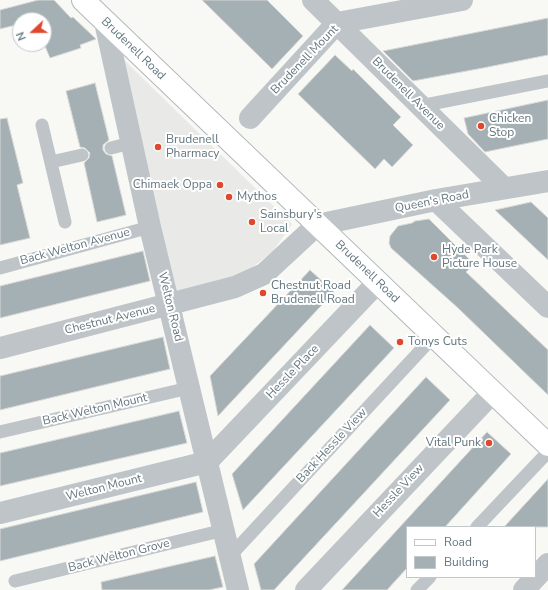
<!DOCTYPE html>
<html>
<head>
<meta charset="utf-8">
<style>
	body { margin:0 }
	#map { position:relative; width:548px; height:590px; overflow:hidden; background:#f8f8f5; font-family:"Nunito Sans",sans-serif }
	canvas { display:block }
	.legend { position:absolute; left:406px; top:526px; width:130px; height:52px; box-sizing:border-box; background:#fff; border:1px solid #c1c8cc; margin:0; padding:5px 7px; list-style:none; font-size:12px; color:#63767f }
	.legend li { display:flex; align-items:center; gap:8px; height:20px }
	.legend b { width:20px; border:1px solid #c1c8cc }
	.north { position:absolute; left:12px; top:12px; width:40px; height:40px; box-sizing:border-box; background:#fff; border:1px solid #c1c8cc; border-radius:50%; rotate:248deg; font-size:11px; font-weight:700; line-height:16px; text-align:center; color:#63767f }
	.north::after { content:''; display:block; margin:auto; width:14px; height:18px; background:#e0482d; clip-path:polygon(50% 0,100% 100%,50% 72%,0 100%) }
</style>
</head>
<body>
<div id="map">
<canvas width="548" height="590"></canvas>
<ul class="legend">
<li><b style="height:5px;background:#fff"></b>Road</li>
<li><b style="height:11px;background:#a5b0b4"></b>Building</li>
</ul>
<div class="north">N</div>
</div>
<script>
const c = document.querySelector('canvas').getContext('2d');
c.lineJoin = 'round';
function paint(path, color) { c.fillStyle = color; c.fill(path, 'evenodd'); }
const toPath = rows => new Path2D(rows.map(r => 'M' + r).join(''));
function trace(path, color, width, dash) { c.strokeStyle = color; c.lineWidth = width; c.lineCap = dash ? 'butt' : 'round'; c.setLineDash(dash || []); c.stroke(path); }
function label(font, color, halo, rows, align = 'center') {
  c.font = font + ' "Nunito Sans",sans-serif'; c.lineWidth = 4; c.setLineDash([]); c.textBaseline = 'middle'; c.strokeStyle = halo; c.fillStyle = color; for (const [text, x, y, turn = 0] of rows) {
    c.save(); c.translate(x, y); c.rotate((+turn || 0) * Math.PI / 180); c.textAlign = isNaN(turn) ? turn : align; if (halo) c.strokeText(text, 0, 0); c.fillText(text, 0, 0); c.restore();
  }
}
const built = toPath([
	[121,57,292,224,273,251,244,274,175,294]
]);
const building = toPath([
	[38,0,54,0,71,18,73,17,96,39,80,45,81,48,50,58,44,44,44,20,20,20,20,24,0,29,0,10,38,0],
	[202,0,267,0,303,36,272,69,202,0],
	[548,18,548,55,483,68,413,81,383,51,548,18],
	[335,55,352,71,353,69,401,117,393,125,413,145,392,167,384,159,375,169,298,94,335,55],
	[95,83,109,140,103,145,103,150,106,154,112,156,126,215,97,222,84,163,89,158,90,153,85,148,80,147,66,91,95,83],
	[548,100,548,139,485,152,468,134,464,118,548,100],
	[7,118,23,183,17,185,30,238,0,245,0,119,7,118],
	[531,202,548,218,548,260,495,210,531,202],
	[429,219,474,264,466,272,548,350,548,395,458,308,391,248,389,243,390,236,398,226,412,223,415,221,429,219],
	[143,251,150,281,0,318,0,286,143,251],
	[310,270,334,292,218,416,210,376,310,270],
	[370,325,394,348,243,510,232,474,370,325],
	[163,337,170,369,0,410,0,376,163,337],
	[426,377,450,400,274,590,261,590,254,564,426,377],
	[179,411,187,443,0,486,0,453,179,411],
	[487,432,511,454,445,527,407,527,407,568,387,590,342,590,487,432],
	[548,479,548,527,504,527,548,479],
	[196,482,203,512,0,561,0,529,196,482],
	[215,556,223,587,209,590,102,590,101,582,215,556]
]);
const lane = toPath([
	[420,106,548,81],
	[42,125,65,222],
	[111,148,131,143],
	[51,162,82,155],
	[0,268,150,227],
	[0,432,189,388],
	[477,527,548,452],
	[230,556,434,336],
	[15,581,224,530],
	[417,590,430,577]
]);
const street = toPath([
	[313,0,504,188],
	[105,22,150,227,238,590],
	[250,118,337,23,462,0],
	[436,200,548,307],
	[0,348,235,287,264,274,317,225,436,200,548,181],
	[0,513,207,462,378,282],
	[306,590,493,392],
	[524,590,548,564]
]);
const secondary = toPath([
	[83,0,548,445]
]);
const markers = [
	[481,126,4,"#e0482d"],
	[158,147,4,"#e0482d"],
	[220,185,4,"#e0482d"],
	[229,197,4,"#e0482d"],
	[252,222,4,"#e0482d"],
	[434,257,4,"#e0482d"],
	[263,293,4,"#e0482d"],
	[400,342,4,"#e0482d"],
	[489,443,4,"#e0482d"]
];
const streetNames = [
	["Brudenell Road",133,49,44],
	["Brudenell Mount",305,60,-46],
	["Brudenell Avenue",408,94,45],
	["Queen's Road",432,202,-11],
	["Back Welton Avenue",75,247,-15],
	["Brudenell Road",367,272,44],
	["Welton Road",170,307,76],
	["Chestnut Avenue",110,320,-14],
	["Hessle Place",293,372,-46],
	["Back Welton Mount",95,410,-13],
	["Back Hessle View",332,446,-47],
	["Welton Mount",104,488,-14],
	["Hessle View",399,491,-47],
	["Back Welton Grove",119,556,-14]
];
const poiNames = [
	["Chicken",489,119],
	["Stop",489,133],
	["Brudenell",166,140],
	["Pharmacy",166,154],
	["Chimaek Oppa",212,185,"right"],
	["Mythos",237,197],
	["Sainsbury's",260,215],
	["Local",260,229],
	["Hyde Park",442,250],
	["Picture House",442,264],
	["Chestnut Road",271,286],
	["Brudenell Road",271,300],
	["Tonys Cuts",408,342],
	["Vital Punk",481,443,"right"]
];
paint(built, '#e9e9e8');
paint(building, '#a5b0b4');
trace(building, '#d9d9d7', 1);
trace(secondary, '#b1b8bb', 24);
trace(lane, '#bec4c7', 13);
trace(street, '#bec4c7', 22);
trace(secondary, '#fff', 22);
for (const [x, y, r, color] of markers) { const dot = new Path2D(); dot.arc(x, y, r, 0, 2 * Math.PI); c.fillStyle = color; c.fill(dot); trace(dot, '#fff', 1.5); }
label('12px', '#63767f', '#fff', streetNames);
label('12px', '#63767f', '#fff', poiNames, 'left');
</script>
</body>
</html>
